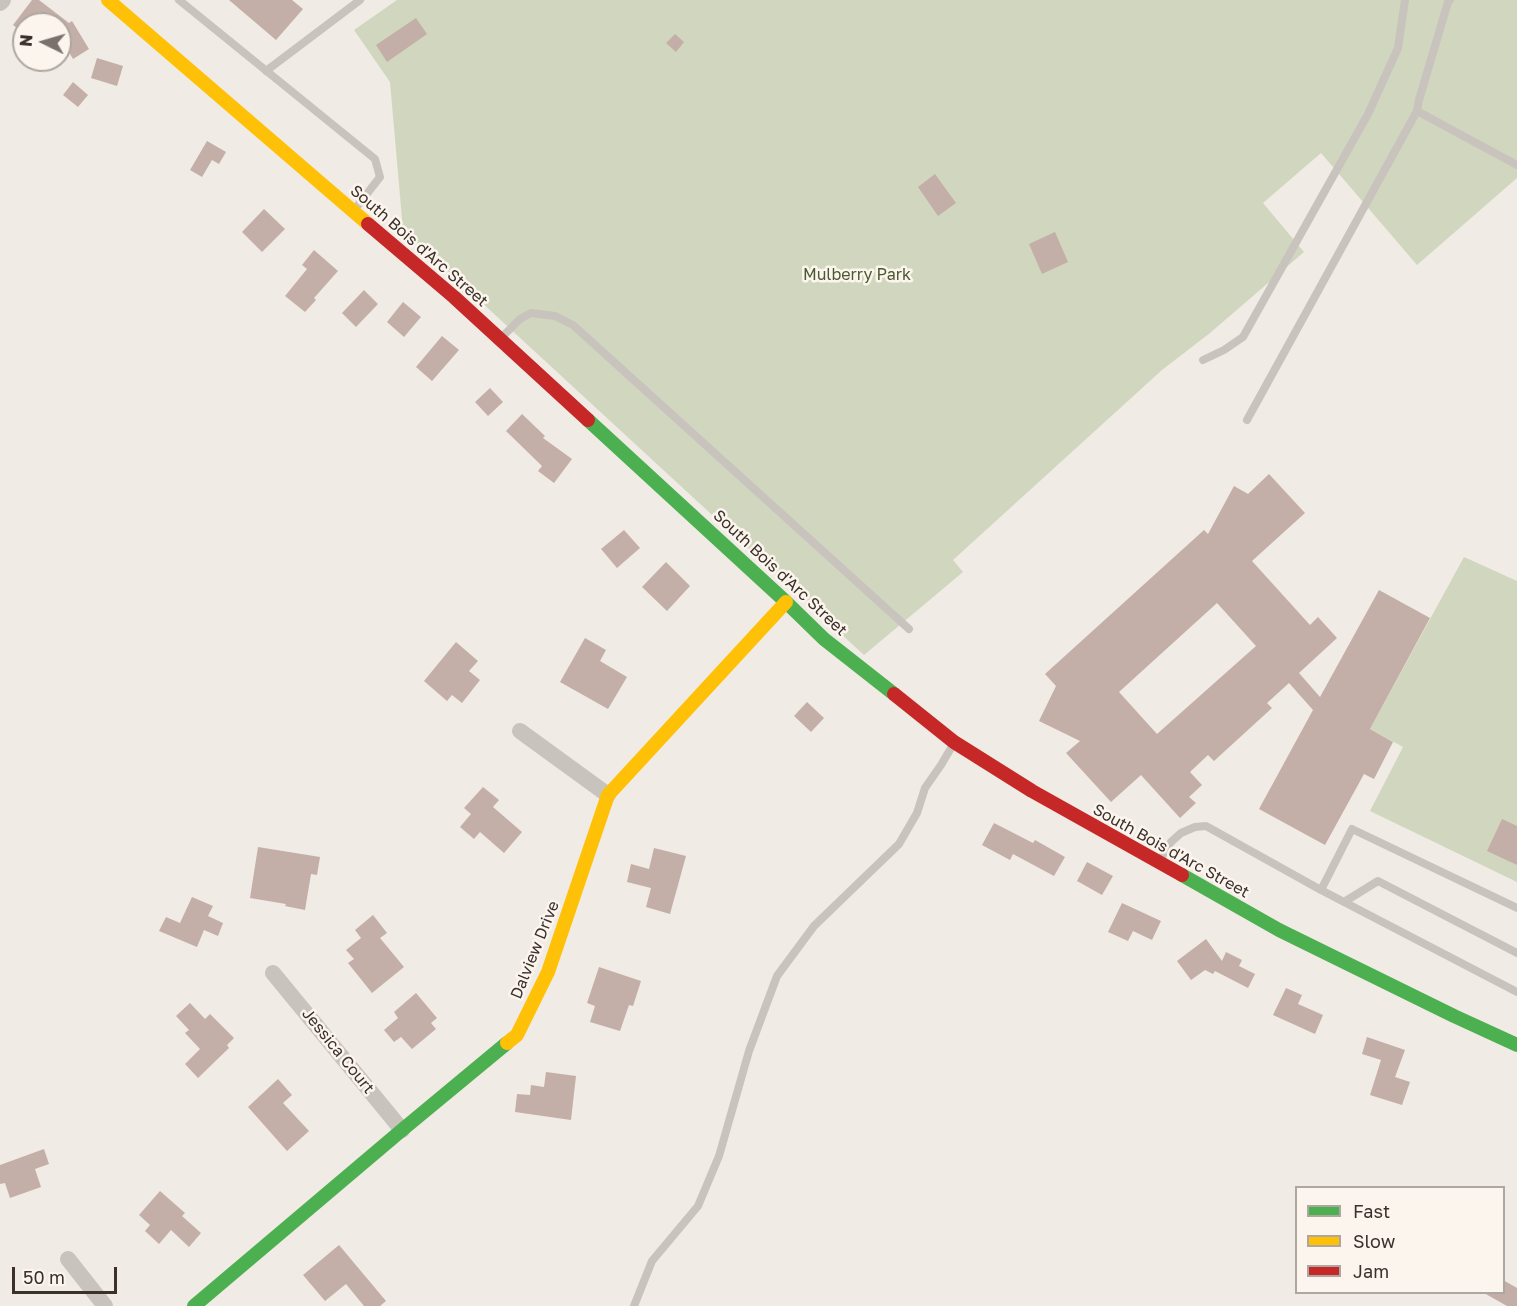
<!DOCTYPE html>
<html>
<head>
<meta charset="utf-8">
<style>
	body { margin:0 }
	#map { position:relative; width:1517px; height:1306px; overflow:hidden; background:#f0ebe5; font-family:"Golos Text",sans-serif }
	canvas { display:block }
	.legend { position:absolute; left:1295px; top:1186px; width:210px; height:108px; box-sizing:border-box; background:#fbf5ee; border:2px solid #aea6a0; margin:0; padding:8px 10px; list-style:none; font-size:18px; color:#3b302b }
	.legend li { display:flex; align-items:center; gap:12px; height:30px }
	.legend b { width:30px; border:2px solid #aea6a0 }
	.north { position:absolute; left:12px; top:12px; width:60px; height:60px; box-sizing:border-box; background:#fbf5ee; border:2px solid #aea6a0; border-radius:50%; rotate:275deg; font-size:16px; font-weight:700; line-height:24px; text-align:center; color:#3b302b }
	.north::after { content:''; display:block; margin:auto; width:21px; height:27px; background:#7a716c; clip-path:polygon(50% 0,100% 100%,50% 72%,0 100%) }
	.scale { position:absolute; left:12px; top:1267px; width:105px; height:27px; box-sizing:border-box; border:3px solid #3b302b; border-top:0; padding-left:8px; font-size:18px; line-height:21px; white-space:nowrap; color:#3b302b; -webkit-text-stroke:4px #fbf5ee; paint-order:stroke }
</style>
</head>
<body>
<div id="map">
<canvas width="1517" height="1306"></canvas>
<ul class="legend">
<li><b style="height:8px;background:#4caf50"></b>Fast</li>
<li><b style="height:8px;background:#ffc107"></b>Slow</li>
<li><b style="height:8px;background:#c62828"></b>Jam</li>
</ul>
<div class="north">N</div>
<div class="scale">50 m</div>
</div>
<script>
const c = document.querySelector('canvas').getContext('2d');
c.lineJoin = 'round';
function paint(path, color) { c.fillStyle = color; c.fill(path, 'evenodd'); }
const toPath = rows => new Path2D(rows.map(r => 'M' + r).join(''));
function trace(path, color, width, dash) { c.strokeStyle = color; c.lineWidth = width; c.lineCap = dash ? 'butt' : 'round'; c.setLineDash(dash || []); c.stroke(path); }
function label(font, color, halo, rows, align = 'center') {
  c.font = font + ' "Golos Text",sans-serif'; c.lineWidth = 5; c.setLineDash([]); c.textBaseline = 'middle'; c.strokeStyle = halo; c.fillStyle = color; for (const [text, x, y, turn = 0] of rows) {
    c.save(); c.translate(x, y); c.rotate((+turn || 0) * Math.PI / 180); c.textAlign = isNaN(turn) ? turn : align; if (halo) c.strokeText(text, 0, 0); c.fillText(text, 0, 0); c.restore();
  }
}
const green = toPath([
	[397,0,1517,0,1517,178,1417,265,1321,153,1263,203,1304,252,1210,333,1162,370,953,560,963,572,864,655,403,230,390,82,354,30],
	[1464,557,1517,581,1517,882,1370,811,1403,747,1370,729]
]);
const building = toPath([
	[32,0,39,0,69,23,72,21,89,49,73,59,60,37,60,24,24,24,24,30,22,32,13,25],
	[229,0,292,0,303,9,276,40],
	[416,18,427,34,387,62,376,45],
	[675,34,684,42,676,52,666,43],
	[97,58,123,66,117,86,91,78],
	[73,82,88,95,78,107,63,95],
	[207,141,226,152,219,164,212,160,202,177,190,170],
	[935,174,956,203,938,216,918,187],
	[264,209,285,229,262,252,242,232],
	[1055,232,1068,262,1042,274,1029,244],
	[314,250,338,271,314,298,316,300,305,312,285,296,307,269,302,265],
	[364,290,378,304,356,327,342,313],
	[403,302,421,317,404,337,387,322],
	[442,336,459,350,432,381,416,367],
	[490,388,503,402,488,416,475,402],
	[522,414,545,436,543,438,572,459,554,483,538,471,542,466,506,431],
	[1269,474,1305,513,1252,561,1310,625,1318,617,1337,638,1299,673,1320,697,1379,590,1430,618,1370,729,1393,742,1374,779,1364,774,1325,845,1259,809,1313,710,1289,683,1267,703,1272,708,1214,761,1208,755,1190,772,1202,785,1189,797,1196,803,1180,818,1141,775,1111,802,1066,753,1080,741,1039,721,1056,686,1045,674,1204,530,1208,534,1234,486,1248,494],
	[1217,603,1256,646,1157,734,1119,692],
	[624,530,640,548,617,568,601,549],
	[666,562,690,586,667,611,642,587],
	[585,638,606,650,600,661,627,677,608,709,560,682],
	[456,642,478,661,469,671,480,680,462,703,452,695,447,701,424,681],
	[807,702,824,718,811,732,794,716],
	[483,787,499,800,493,807,522,832,504,853,480,832,474,839,460,827,471,814,464,808],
	[1502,819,1517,826,1517,865,1487,851],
	[994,823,1033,843,1035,840,1065,857,1054,876,1013,854,1010,860,982,845],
	[258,847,320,857,317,875,311,874,305,910,285,906,286,904,250,898],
	[654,848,686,856,670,914,646,907,651,888,627,882,631,864,649,869],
	[1087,862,1113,876,1102,895,1077,881],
	[192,897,213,906,208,916,223,923,218,936,204,930,197,947,159,931,166,917,180,923],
	[1122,903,1161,921,1152,940,1133,931,1128,941,1108,932],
	[373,915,387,933,380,938,404,967,372,993,348,963,354,959,346,950,361,938,355,930],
	[1206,939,1222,961,1226,952,1242,960,1239,966,1255,974,1248,988,1215,971,1213,974,1205,970,1191,980,1177,961],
	[599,967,641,981,633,1006,629,1005,620,1031,590,1022,595,1006,587,1003],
	[1286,988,1302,995,1298,1004,1323,1015,1315,1034,1273,1015],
	[416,993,437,1018,431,1023,436,1029,412,1049,401,1037,394,1042,384,1030,398,1018,394,1012],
	[190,1003,205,1019,210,1014,234,1038,227,1045,229,1048,198,1078,185,1064,200,1049,185,1033,189,1030,176,1016],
	[1367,1037,1405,1050,1395,1077,1410,1082,1402,1105,1370,1095,1381,1060,1362,1054],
	[546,1072,576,1076,571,1120,515,1112,517,1094,530,1095,531,1085,544,1087],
	[278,1079,292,1095,283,1103,309,1131,287,1151,248,1107],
	[44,1149,49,1164,35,1169,41,1187,10,1198,5,1183,0,1184,0,1165],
	[160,1191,185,1213,182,1216,201,1233,189,1247,171,1230,159,1244,145,1231,150,1225,139,1215],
	[339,1245,386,1301,380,1306,364,1306,346,1284,325,1301,303,1275],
	[1503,1280,1517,1288,1517,1306,1507,1306,1484,1293,1503,1293]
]);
const lane = toPath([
	[179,0,375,159,380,177,355,209],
	[1450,0,1448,2,1419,100,1417,111,1517,165],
	[266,71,360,0],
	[500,339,520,319,531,313,555,316,573,325,909,629],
	[1203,360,1224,350,1243,337,1368,114,1398,48,1405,0],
	[1247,420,1417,111],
	[1160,860,1171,842,1181,833,1195,827,1206,826,1321,890,1517,992],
	[1321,890,1352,829,1517,908],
	[1344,902,1378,881,1517,953],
	[634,1306,652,1261,698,1206,719,1156,749,1051,777,976,814,926,899,844,917,813,925,788,941,765,954,743]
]);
const street = toPath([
	[0,3,3,0],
	[520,731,608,795],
	[273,973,402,1130],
	[68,1259,105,1306]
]);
const fast = toPath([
	[588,420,786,602,824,639,894,694],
	[1182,875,1279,930,1454,1016,1517,1045],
	[194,1306,402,1130,507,1043]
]);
const slow = toPath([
	[108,0,368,224],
	[507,1043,517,1035,548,972,608,795,786,602]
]);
const jam = toPath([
	[368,224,454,297,588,420],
	[894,694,954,742,1032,791,1182,875]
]);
const streetNames = [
	["South Bois d'Arc Street",419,246,41],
	["South Bois d'Arc Street",780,573,43],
	["South Bois d'Arc Street",1171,851,29],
	["Dalview Drive",535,950,-68],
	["Jessica Court",338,1051,51]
];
const parkNames = [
	["Mulberry Park",857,275]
];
paint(green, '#d1d6bf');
paint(building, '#c3afa7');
trace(lane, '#c9c3be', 8);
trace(street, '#c9c3be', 16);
trace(fast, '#4caf50', 14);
trace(slow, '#ffc107', 14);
trace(jam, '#c62828', 14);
label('16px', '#3b302b', '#fbf5ee', streetNames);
label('16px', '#4a5a2e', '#fbf5ee', parkNames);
</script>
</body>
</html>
